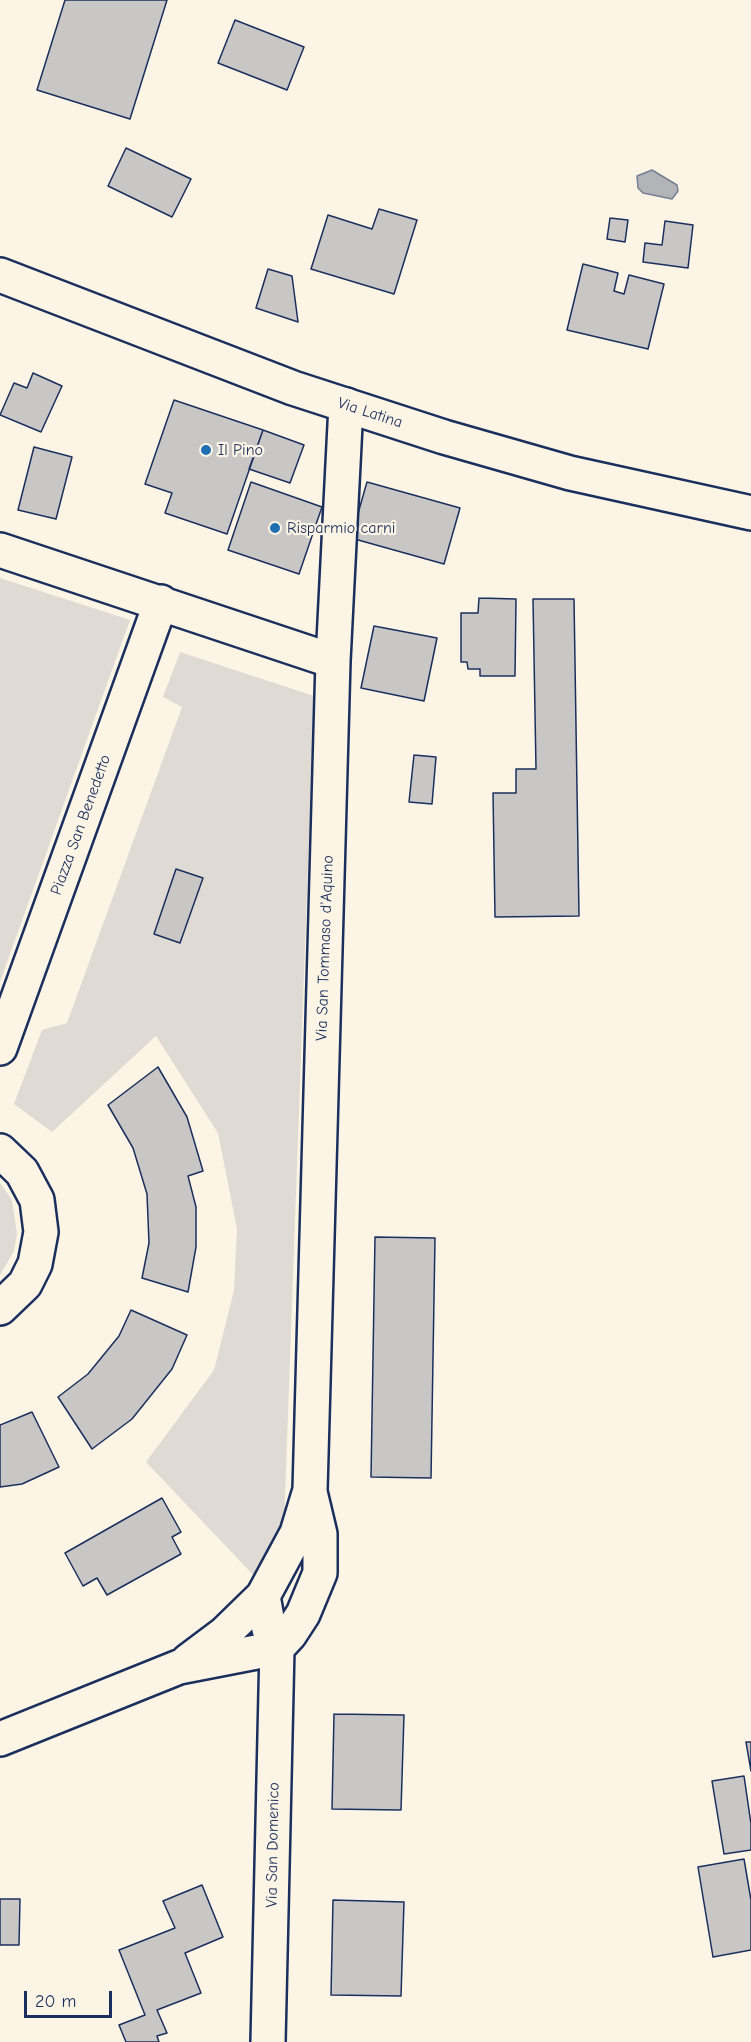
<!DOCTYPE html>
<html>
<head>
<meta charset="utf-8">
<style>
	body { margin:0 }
	#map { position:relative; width:751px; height:2042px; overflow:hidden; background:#fcf5e5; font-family:"Comic Neue",sans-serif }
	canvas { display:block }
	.scale { position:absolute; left:24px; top:1991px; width:88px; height:27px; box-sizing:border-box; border:3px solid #1b2f5e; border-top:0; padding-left:8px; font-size:18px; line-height:21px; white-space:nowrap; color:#1b2f5e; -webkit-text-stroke:4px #fcf5e5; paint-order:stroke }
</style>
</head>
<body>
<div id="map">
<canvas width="751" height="2042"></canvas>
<div class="scale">20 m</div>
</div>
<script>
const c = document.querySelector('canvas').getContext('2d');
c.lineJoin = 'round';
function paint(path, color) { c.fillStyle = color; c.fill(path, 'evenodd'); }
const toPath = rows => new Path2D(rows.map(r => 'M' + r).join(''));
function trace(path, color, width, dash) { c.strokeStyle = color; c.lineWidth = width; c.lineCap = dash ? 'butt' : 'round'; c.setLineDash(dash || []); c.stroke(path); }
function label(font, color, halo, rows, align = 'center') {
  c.font = font + ' "Comic Neue",sans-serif'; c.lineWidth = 4.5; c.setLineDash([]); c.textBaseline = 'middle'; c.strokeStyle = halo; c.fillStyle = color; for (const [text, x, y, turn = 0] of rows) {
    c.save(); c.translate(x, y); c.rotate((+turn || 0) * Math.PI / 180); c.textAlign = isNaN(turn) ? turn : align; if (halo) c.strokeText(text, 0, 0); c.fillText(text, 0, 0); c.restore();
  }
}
const green = toPath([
	[0,578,130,620,0,982],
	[180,652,314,696,284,1525,258,1580,146,1462,214,1370,234,1290,237,1229,218,1133,156,1036,52,1132,14,1104,42,1030,67,1023,182,707,163,697],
	[0,1183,12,1200,17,1234,14,1251,0,1275]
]);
const water = toPath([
	[652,170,677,185,678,191,672,199,643,193,638,188,637,176,652,170]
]);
const building = toPath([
	[65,0,167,0,130,119,37,90,65,0],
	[235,20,304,47,287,90,218,63,235,20],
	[126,148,191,179,172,217,108,186,126,148],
	[379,209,417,220,394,294,311,269,328,215,372,229,379,209],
	[610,218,628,220,625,242,607,239,610,218],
	[665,221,693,225,688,268,643,262,645,243,662,245,665,221],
	[583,264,618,273,614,291,624,294,629,275,664,284,648,349,567,330,583,264],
	[268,269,292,276,298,322,256,308,268,269],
	[33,373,62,386,41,432,0,415,14,383,27,388,33,373],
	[174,400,263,430,227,534,165,513,172,493,145,484,174,400],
	[263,430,304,445,290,483,249,469,263,430],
	[34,447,72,457,56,519,18,510,34,447],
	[251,482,322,507,299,574,228,550,251,482],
	[367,482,460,508,444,564,351,538,367,482],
	[479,598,516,599,515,676,480,676,480,669,468,669,467,662,461,662,461,613,478,613,479,598],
	[533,599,574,599,579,916,495,917,493,793,516,793,516,769,536,769,533,599],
	[374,626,437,638,424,701,361,688,374,626],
	[414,755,436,757,432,804,409,802,414,755],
	[176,869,203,878,180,943,154,934,176,869],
	[158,1067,187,1117,203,1171,188,1176,196,1207,196,1247,188,1292,142,1278,149,1243,147,1194,133,1148,108,1105,158,1067],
	[375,1237,435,1238,431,1478,371,1477,375,1237],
	[131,1310,187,1335,172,1369,132,1419,92,1449,58,1397,88,1374,119,1336,131,1310],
	[32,1412,59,1467,22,1484,0,1487,0,1425,32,1412],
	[162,1498,181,1532,172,1537,181,1554,107,1595,97,1578,83,1586,65,1553,162,1498],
	[334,1714,404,1715,401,1810,332,1809,334,1714],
	[746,1742,751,1742,751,1771,746,1742],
	[744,1776,751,1824,751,1850,724,1854,712,1781,744,1776],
	[744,1859,751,1900,751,1950,713,1957,698,1867,744,1859],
	[202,1885,223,1937,185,1953,201,1993,157,2010,167,2033,157,2036,159,2042,126,2042,119,2025,145,2015,119,1950,175,1928,163,1901,202,1885],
	[0,1899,20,1899,19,1945,0,1945,0,1899],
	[333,1900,404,1902,401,1996,331,1995,333,1900]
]);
const minor = toPath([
	[0,550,333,661],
	[0,1048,161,602],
	[0,1151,22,1172,37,1200,41,1232,35,1264,25,1284,0,1308],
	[188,1661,224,1634,263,1596],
	[0,1739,179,1667,277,1648,290,1634,303,1614,320,1573,320,1534,310,1492],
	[268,2042,277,1648,269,1629,263,1596,297,1533,310,1490,333,661,346,405]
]);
const secondary = toPath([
	[0,275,293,388,444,437,570,473,751,513]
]);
const markers = [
	[206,450,6,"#1f6fb2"],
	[275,528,6,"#1f6fb2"]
];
const streetNames = [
	["Via Latina",370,413,18],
	["Piazza San Benedetto",81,825,-70],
	["Via San Tommaso d'Aquino",325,948,-88],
	["Via San Domenico",273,1845,-89]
];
const poiNames = [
	["Il Pino",218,450],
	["Risparmio carni",287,528]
];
paint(green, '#dfdbd4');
paint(water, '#b2b4b8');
trace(water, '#767f94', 1.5);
paint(building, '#c8c7c6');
trace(building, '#1b2f5e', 1.5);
trace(minor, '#1b2f5e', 38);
trace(secondary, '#1b2f5e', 38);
trace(minor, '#fcf5e5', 33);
trace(secondary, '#fcf5e5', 33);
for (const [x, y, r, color] of markers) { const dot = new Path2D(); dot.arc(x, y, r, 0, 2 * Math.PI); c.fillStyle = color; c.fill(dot); trace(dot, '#fcf5e5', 2); }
label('16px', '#1b2f5e', '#fcf5e5', streetNames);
label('16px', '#1b2f5e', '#fcf5e5', poiNames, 'left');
</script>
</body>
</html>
